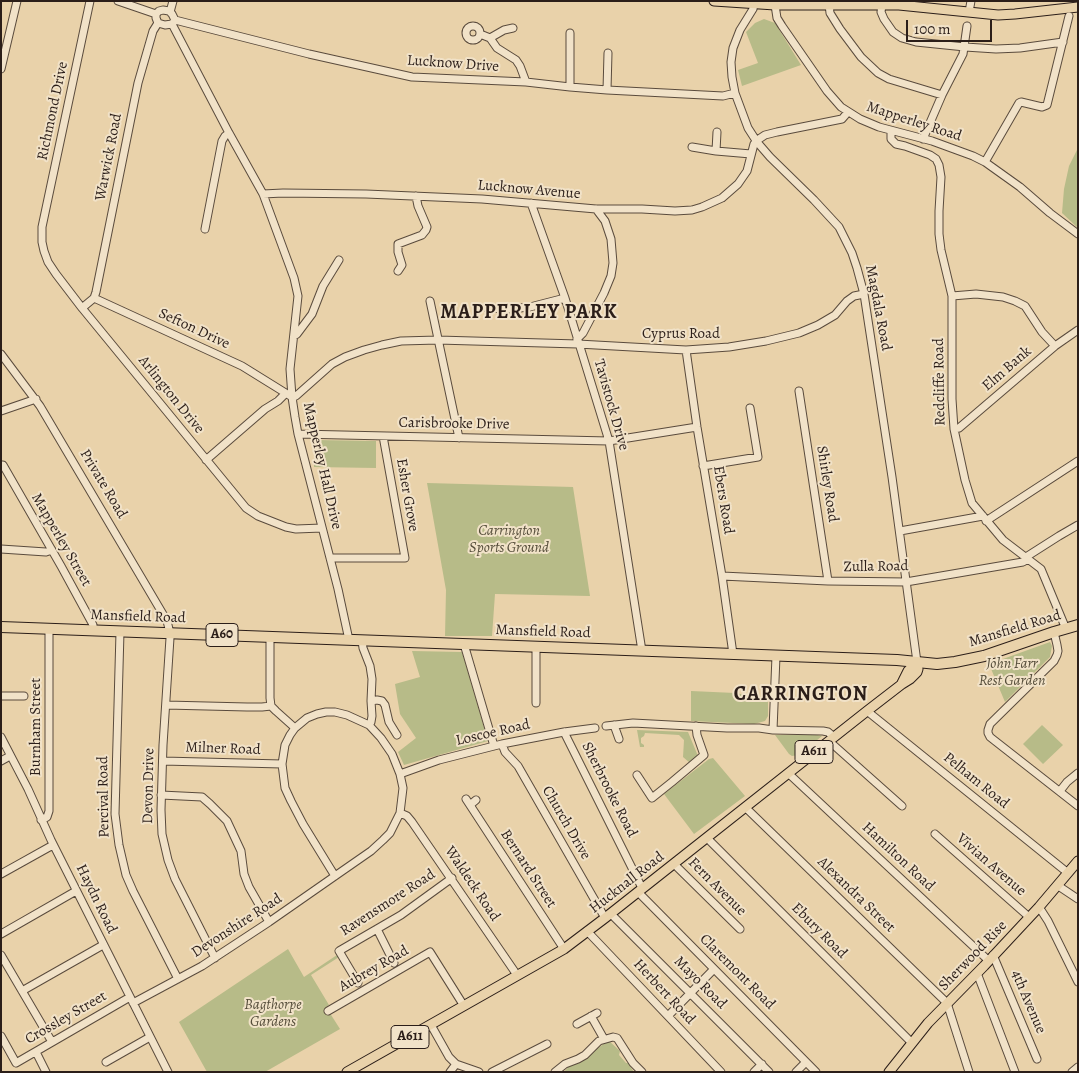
<!DOCTYPE html>
<html>
<head>
<meta charset="utf-8">
<style>
	body { margin:0 }
	#map { position:relative; width:1079px; height:1073px; overflow:hidden; background:#e9d2aa; font-family:Alegreya,serif }
	canvas { display:block }
	.frame { position:absolute; inset:0; border:2px solid #2b1e19; pointer-events:none }
	.scale { position:absolute; left:906px; top:20px; width:86px; height:22px; box-sizing:border-box; border:2px solid #2b1e19; border-top:0; padding-left:6px; font-size:15px; line-height:18px; white-space:nowrap; color:#2b1e19; -webkit-text-stroke:4px #f1e2c8; paint-order:stroke }
</style>
</head>
<body>
<div id="map">
<canvas width="1079" height="1073"></canvas>
<div class="frame"></div>
<div class="scale">100 m</div>
</div>
<script>
const c = document.querySelector('canvas').getContext('2d');
c.lineJoin = 'round';
function paint(path, color) { c.fillStyle = color; c.fill(path, 'evenodd'); }
const toPath = rows => new Path2D(rows.map(r => 'M' + r).join(''));
function trace(path, color, width, dash) { c.strokeStyle = color; c.lineWidth = width; c.lineCap = dash ? 'butt' : 'round'; c.setLineDash(dash || []); c.stroke(path); }
function label(font, color, halo, rows, align = 'center') {
  c.font = font + ' Alegreya,serif'; c.lineWidth = 4; c.setLineDash([]); c.textBaseline = 'middle'; c.strokeStyle = halo; c.fillStyle = color; for (const [text, x, y, turn = 0] of rows) {
    c.save(); c.translate(x, y); c.rotate((+turn || 0) * Math.PI / 180); c.textAlign = isNaN(turn) ? turn : align; if (halo) c.strokeText(text, 0, 0); c.fillText(text, 0, 0); c.restore();
  }
}
const green = toPath([
	[764,19,775,23,801,65,742,86,738,70,758,63,746,32,755,23],
	[1078,148,1078,228,1062,213,1064,189,1069,166],
	[315,440,376,441,376,468,314,467],
	[427,483,573,487,590,596,495,594,492,636,445,636,446,590],
	[1050,642,1052,646,1050,657,1005,702,989,664],
	[412,651,462,652,488,741,404,765,398,752,416,738,400,714,395,684,420,677],
	[691,691,735,693,752,696,764,697,766,699,768,702,768,716,765,721,754,724,691,721],
	[1042,725,1063,745,1043,764,1023,744],
	[637,730,688,732,698,756,690,763,683,757,684,740,679,735,645,733,644,736,641,738,641,743,644,745,644,747,640,747],
	[775,735,817,735,822,736,799,755,792,756,789,754],
	[713,758,745,796,694,834,664,794,709,759],
	[288,949,304,977,337,955,339,957,311,975,329,1005,326,1007,340,1029,265,1072,207,1072,179,1022],
	[606,1041,609,1041,620,1051,619,1055,626,1063,631,1063,629,1065,634,1072,564,1072,569,1066,582,1061,590,1054,590,1052,601,1046]
]);
const minor = toPath([
	[90,1,42,227,42,242,44,251,48,262,56,274,82,308,246,508,258,516,286,527,296,529,322,528],
	[118,1,156,14],
	[754,4,753,9,740,30,733,48,731,62,732,77,735,93,748,128,757,142,770,157,814,200,839,227,852,253,857,268,864,294,892,477,917,662],
	[829,4,830,13,840,29,861,57,878,73,889,79,942,95],
	[775,5,777,18,782,26,827,91,841,107,860,119,879,127,932,141,973,156,985,162,1020,187,1050,213,1078,234],
	[882,5,881,12,884,19,893,32,902,38,916,42,965,47,996,49,1020,48,1063,42],
	[163,10,169,11,172,14,175,20,172,24,165,25,158,23,156,18,156,14,159,11,163,10],
	[170,12,173,1],
	[969,12,971,1],
	[175,20,309,54,412,77,526,82,570,87,607,90,723,96,735,93],
	[172,24,229,133,263,194,294,278,298,296,290,369,292,397,295,417,298,434,338,589,349,640],
	'466 33a7 7 0 1 1 14 0a7 7 0 1 1-14 0Z',
	[480,34,490,38,497,48,516,60,520,66,526,82],
	[490,38,504,30,513,28],
	[1,69,17,1],
	[570,87,570,33],
	[607,90,608,53],
	[891,131,891,139,896,144,905,146,930,155,936,159,939,165,941,177,939,211,939,234,941,250,952,296,952,399,954,429,965,480,972,503,1003,540,1041,569,1066,629],
	[923,139,942,95,963,54,967,26],
	[692,147,716,151,751,154],
	[716,151,717,132],
	[985,162,1019,103,1021,102,1042,107,1047,105,1069,16],
	[263,194,283,193,366,194,482,199,596,209,642,209,675,211,692,210,702,207,722,198,738,184,747,171,754,144,759,139,765,135,777,132,842,119,848,112],
	[531,203,565,298,609,441,642,651],
	[205,229,222,141,225,136,229,133],
	[398,271,402,265,398,252,398,244,422,235,426,230,427,227,418,206,416,196],
	[952,296,976,294,1003,297,1015,301,1025,306,1042,332,1055,346],
	[94,298,96,292,138,83,153,31,158,23],
	[430,301,459,438],
	[82,308,94,298,242,366,292,397,296,396,332,364,345,357,364,350,382,345,401,341,438,340,578,344,686,350,729,347,766,341,799,333,818,325,835,315,847,301,854,296,864,294],
	[487,308,509,309,530,307,565,298],
	[294,336,297,334,312,314,323,286,339,260],
	[577,339,583,333,604,293,611,276,613,263,611,239,605,221,596,209],
	[686,350,697,427,722,576,733,654],
	[1,354,40,406,167,621,170,633,170,638,163,745,161,810,162,834,168,860,175,879,215,958],
	[799,391,828,581],
	[1,411,36,399],
	[954,429,959,428,1055,346,1078,330],
	[298,434,609,441,697,427],
	[206,460,265,409,278,401,285,394],
	[1,465,3,465,61,566,91,621,93,625,93,631],
	[703,466,758,457,750,408],
	[986,521,1078,461],
	[900,531,983,516],
	[1,549,46,552,52,550],
	[1026,557,1059,536,1078,525],
	[330,558,405,558,383,436],
	[722,576,828,581,906,582,1017,563,1023,562,1028,559],
	[120,632,115,814,119,845,126,875,133,891,178,979],
	[1054,632,1057,645,1058,651,1057,655,1054,661,990,724,988,730,988,733,990,737,1078,806],
	[270,637,270,698,271,706,276,711,295,728],
	[362,640,363,648,370,666,372,679,371,701,372,716,371,722,369,725],
	[464,644,494,746],
	[536,647,536,703],
	[1,696,24,696],
	[371,701,377,700,382,701,385,705,389,722,397,735],
	[166,705,247,707,262,707,271,706],
	[867,711,1068,873],
	[614,725,619,739],
	[606,726,633,723,727,728,759,728,773,730,823,731,828,732,834,737],
	[773,730,776,656],
	[564,732,642,888],
	[1,737,28,789,51,840,168,1072],
	[829,741,902,806],
	[502,744,505,752,518,766,605,918],
	[1,761,10,756],
	[163,761,282,764],
	[788,773,989,961],
	[400,774,439,760,502,744,564,732,595,728],
	[637,775,652,798,672,782,704,755,697,735,696,726],
	[1060,791,1067,782,1078,773],
	[161,795,202,797,210,804,227,821,241,851,244,874,249,887,269,922],
	[466,799,564,949],
	[470,805,476,800],
	[745,807,947,1003,969,1072],
	[400,813,407,816,412,822,517,975],
	[41,820,47,817,49,811,49,629],
	[935,834,1029,917],
	[707,838,912,1043],
	[674,864,740,929],
	[1,874,53,845],
	[1057,885,1078,899],
	[638,892,816,1072],
	[1039,907,1048,921,1078,982],
	[611,914,769,1072],
	[377,929,394,963],
	[587,931,721,1072],
	[1,934,76,891],
	[1,955,52,1042],
	[993,955,1037,1059],
	[977,973,1015,1072],
	[358,983,339,951,401,915,452,878],
	[22,991,103,945],
	[133,1003,202,966,269,922,335,876,371,851,383,840,390,833,400,813,403,788,400,774,392,754,381,738,369,725,347,715,335,712,326,712,317,714,307,718,295,728,290,735,285,745,282,764,285,788,291,801,303,824,330,868,335,876],
	[328,1011,430,952,464,1006],
	[591,1016,604,1039],
	[668,1016,714,969],
	[577,1024,597,1013],
	[431,1025,449,1057,456,1064,479,1072],
	[1,1036,16,1063,130,997],
	[36,1052,46,1072],
	[106,1062,150,1037],
	[450,1072,456,1064],
	[492,1072,547,1044],
	[555,1072,565,1064,578,1059,585,1055,599,1041,613,1037,617,1038,633,1063,642,1072],
	[754,1072,762,1064],
	[796,1072,806,1062],
	[1072,1072,1078,1067]
]);
const major = toPath([
	[714,1,775,5,899,5,998,15,1015,14,1078,7],
	[902,683,908,671,917,662],
	[347,1072,564,949,605,918,867,711,902,684,910,679,917,672,918,669,917,662],
	[889,1072,928,1023,984,966,1039,907,1078,861]
]);
const highway = toPath([
	[1,627,897,660,937,664,955,662,984,656,1054,632,1078,625]
]);
const shields = [
	[222,635,32],
	[814,752,38],
	[410,1037,38]
];
const shieldNames = [
	["A60",222,635],
	["A611",814,752],
	["A611",410,1037]
];
const streetNames = [
	["Lucknow Drive",453,64,4],
	["Richmond Drive",53,111,-78],
	["Mapperley Road",914,122,18],
	["Warwick Road",109,157,-79],
	["Lucknow Avenue",529,190,5],
	["Magdala Road",878,308,79],
	["Sefton Drive",194,329,25],
	["Cyprus Road",681,334],
	["Elm Bank",1007,369,-41],
	["Redcliffe Road",940,382,-91],
	["Arlington Drive",171,395,51],
	["Tavistock Drive",611,405,74],
	["Carisbrooke Drive",454,424,1],
	["Mapperley Hall Drive",322,466,77],
	["Private Road",103,484,59],
	["Shirley Road",827,484,81],
	["Esher Grove",407,495,80],
	["Ebers Road",723,500,81],
	["Mapperley Street",61,540,60],
	["Zulla Road",876,567,-1],
	["Mansfield Road",138,617,2],
	["Mansfield Road",1015,629,-17],
	["Mansfield Road",543,632,2],
	["Burnham Street",36,727,-90],
	["Loscoe Road",493,733,-13],
	["Milner Road",223,749,2],
	["Pelham Road",976,781,39],
	["Devon Drive",149,786,-89],
	["Sherbrooke Road",609,790,63],
	["Percival Road",104,797,-91],
	["Church Drive",566,823,60],
	["Hamilton Road",898,857,43],
	["Vivian Avenue",991,865,41],
	["Bernard Street",528,869,57],
	["Hucknall Road",627,883,-38],
	["Waldeck Road",472,884,56],
	["Fern Avenue",717,887,45],
	["Alexandra Street",856,895,44],
	["Haydn Road",96,899,64],
	["Ravensmore Road",388,903,-33],
	["Devonshire Road",237,926,-33],
	["Ebury Road",819,931,45],
	["Sherwood Rise",973,956,-46],
	["Aubrey Road",374,969,-30],
	["Claremont Road",737,972,45],
	["Mayo Road",700,983,45],
	["Herbert Road",664,992,47],
	["4th Avenue",1028,1002,67],
	["Crossley Street",66,1018,-30]
];
const parkNames = [
	["Carrington",509,531],
	["Sports Ground",509,548],
	["John Farr",1012,664],
	["Rest Garden",1012,681],
	["Bagthorpe",273,1005],
	["Gardens",273,1022]
];
const districtNames = [
	["MAPPERLEY PARK",529,313],
	["CARRINGTON",801,695]
];
paint(green, '#b7bb88');
trace(minor, '#5a4b3d', 9);
trace(major, '#2b1e19', 11);
trace(highway, '#2b1e19', 12);
trace(minor, '#f1e2c8', 7);
trace(major, '#e9d2aa', 9);
trace(highway, '#e9d2aa', 10);
for (const [x, y, w] of shields) { const box = new Path2D(); box.roundRect(x - w / 2, y - 11.5, w, 23, 4); c.fillStyle = '#f1e2c8'; c.fill(box); trace(box, '#2b1e19', 1); }
label('bold 14px', '#2b1e19', null, shieldNames);
label('15px', '#2b1e19', '#f1e2c8', streetNames);
label('italic 15px', '#554d3a', '#f1e2c8', parkNames);
c.letterSpacing = '1px';
label('bold 20px', '#2b1e19', '#f1e2c8', districtNames);
c.letterSpacing = '0px';
</script>
</body>
</html>
